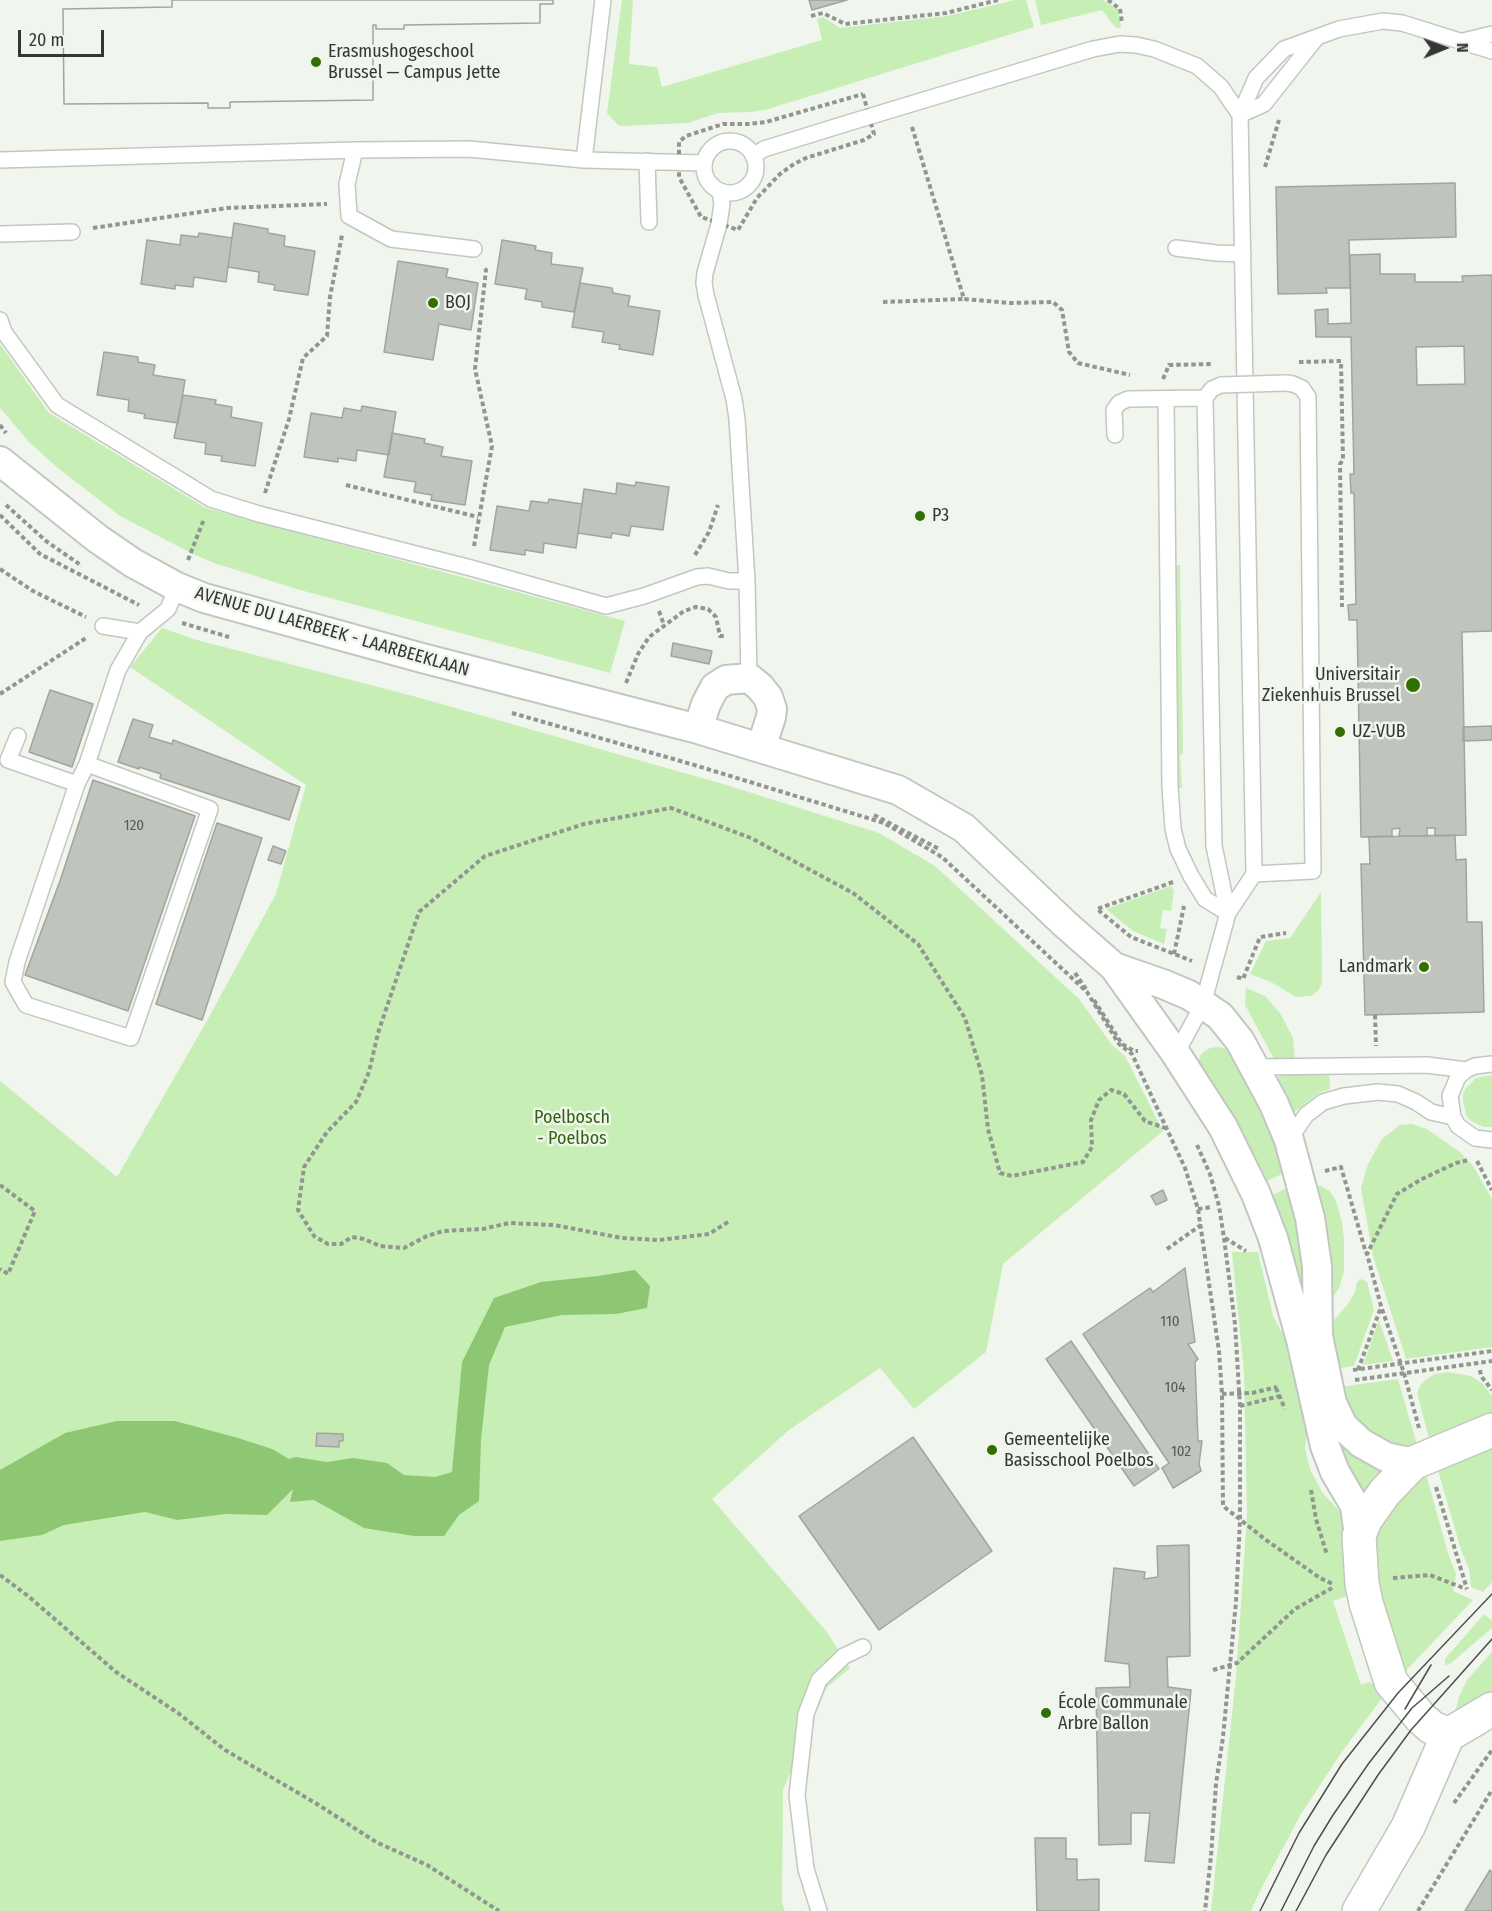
<!DOCTYPE html>
<html>
<head>
<meta charset="utf-8">
<style>
	body { margin:0 }
	#map { position:relative; width:1492px; height:1911px; overflow:hidden; background:#f0f5ed; font-family:"Fira Sans Condensed",sans-serif }
	canvas { display:block }
	.north { position:absolute; left:1414px; top:18px; width:60px; height:60px; -webkit-text-stroke:4px #f0f5ed; paint-order:stroke; rotate:89deg; font-size:16px; font-weight:700; line-height:24px; text-align:center; color:#343734 }
	.north::after { content:''; display:block; margin:auto; width:21px; height:27px; background:#343734; clip-path:polygon(50% 0,100% 100%,50% 72%,0 100%) }
	.scale { position:absolute; left:18px; top:30px; width:86px; height:27px; box-sizing:border-box; border:3px solid #343734; border-top:0; padding-left:8px; font-size:18px; line-height:21px; white-space:nowrap; color:#343734; -webkit-text-stroke:4px #f0f5ed; paint-order:stroke }
</style>
</head>
<body>
<div id="map">
<canvas width="1492" height="1911"></canvas>
<div class="north">N</div>
<div class="scale">20 m</div>
</div>
<script>
const c = document.querySelector('canvas').getContext('2d');
c.lineJoin = 'round';
function paint(path, color) { c.fillStyle = color; c.fill(path, 'evenodd'); }
const toPath = rows => new Path2D(rows.map(r => 'M' + r).join(''));
function trace(path, color, width, dash) { c.strokeStyle = color; c.lineWidth = width; c.lineCap = dash ? 'butt' : 'round'; c.setLineDash(dash || []); c.stroke(path); }
function label(font, color, halo, rows, align = 'center') {
  c.font = font + ' "Fira Sans Condensed",sans-serif'; c.lineWidth = 5; c.setLineDash([]); c.textBaseline = 'middle'; c.strokeStyle = halo; c.fillStyle = color; for (const [text, x, y, turn = 0] of rows) {
    c.save(); c.translate(x, y); c.rotate((+turn || 0) * Math.PI / 180); c.textAlign = isNaN(turn) ? turn : align; if (halo) c.strokeText(text, 0, 0); c.fillText(text, 0, 0); c.restore();
  }
}
const green = toPath([
	[622,0,633,0,629,64,657,67,662,87,822,40,817,19,823,17,840,28,947,16,1015,0,1026,0,1034,27,765,110,750,112,718,113,688,123,619,126,607,113],
	[1035,0,1103,0,1118,9,1121,28,1116,28,1102,10,1041,25],
	[0,344,49,413,206,508,625,621,610,673,300,590,214,563,189,552,120,516,59,469,30,443,0,408],
	[1174,565,1180,565,1183,754,1180,755,1182,788,1178,788],
	[162,628,197,640,413,696,723,784,879,833,935,866,1079,999,1112,1045,1125,1056,1163,1131,1003,1264,986,1352,914,1409,880,1368,789,1430,712,1499,827,1632,850,1668,827,1687,783,1790,782,1903,785,1911,0,1911,0,1081,117,1177,204,1026,276,894,306,785,130,667],
	[1171,886,1174,891,1171,911,1163,910,1160,928,1167,929,1164,944,1133,931,1106,909],
	[1321,892,1322,983,1318,991,1311,996,1296,997,1271,982,1250,974,1266,941,1290,938],
	[1246,988,1265,996,1280,1013,1293,1038,1295,1060,1274,1059,1245,1005],
	[1217,1047,1224,1048,1237,1056,1288,1171,1261,1184,1199,1067,1199,1058,1202,1053,1210,1048],
	[1329,1074,1330,1089,1319,1093,1292,1114,1275,1079,1281,1075],
	[1492,1075,1492,1127,1484,1127,1471,1121,1466,1115,1463,1101,1463,1094,1466,1088,1476,1078],
	[1412,1124,1427,1129,1460,1152,1473,1166,1492,1199,1492,1347,1406,1359,1373,1256,1361,1188,1368,1164,1382,1139,1400,1125],
	[1292,1185,1309,1319,1267,1198],
	[1311,1186,1321,1186,1330,1191,1336,1201,1342,1222,1344,1240,1344,1271,1339,1288,1329,1303],
	[1232,1252,1258,1252,1273,1316,1281,1331,1290,1341,1308,1428,1305,1448,1310,1469,1322,1492,1339,1511,1345,1509,1352,1594,1333,1601,1361,1685,1369,1682,1386,1693,1341,1753,1301,1814,1260,1891,1251,1911,1211,1911,1236,1676,1247,1516,1244,1372],
	[1361,1279,1367,1282,1374,1310,1354,1366,1334,1369,1328,1327,1348,1304,1355,1292,1357,1282],
	[1379,1320,1393,1361,1363,1365],
	[1448,1372,1471,1376,1483,1384,1492,1396,1492,1420,1431,1446,1417,1393,1421,1384,1428,1378,1435,1374],
	[1398,1379,1418,1448,1396,1444,1356,1423,1339,1387],
	[1336,1438,1384,1469,1366,1494,1358,1490],
	[1492,1442,1492,1582,1483,1592,1471,1587,1469,1569,1461,1550,1437,1467],
	[1426,1474,1448,1553,1456,1574,1453,1591,1473,1600,1401,1676,1396,1665,1372,1552,1377,1530,1388,1508],
	[1484,1614,1492,1621,1492,1628,1450,1664,1445,1665,1445,1659],
	[1492,1652,1492,1699,1455,1712,1459,1697,1467,1680]
]);
const water = toPath([
	[635,1270,650,1286,647,1308,616,1314,562,1315,505,1327,489,1365,481,1440,479,1501,459,1515,444,1536,414,1536,364,1528,314,1500,290,1502,293,1489,267,1515,226,1514,177,1520,145,1512,64,1525,42,1535,0,1541,0,1470,65,1433,117,1421,175,1421,238,1438,272,1449,289,1459,296,1457,327,1462,353,1458,387,1463,404,1475,435,1477,452,1472,462,1362,494,1298,541,1282,598,1276]
]);
const building = toPath([
	[172,0,553,0,553,4,540,4,540,23,404,25,404,29,376,29,376,25,373,25,373,100,230,102,230,108,208,108,208,103,64,104,63,9,172,7,172,0],
	[172,0,553,0,553,4,540,4,540,23,404,25,404,29,376,29,376,25,373,25,373,100,230,102,230,108,208,108,208,103,64,104,63,9,172,7,172,0],
	[809,0,847,0,812,10,809,0],
	[1455,183,1456,237,1349,240,1350,288,1326,288,1327,293,1278,294,1276,187,1455,183],
	[234,223,268,229,268,233,285,236,284,246,315,251,308,295,274,290,275,285,258,282,259,272,228,267,234,223],
	[199,233,232,238,226,282,194,277,193,287,175,285,175,289,141,284,147,240,180,245,181,235,198,237,199,233],
	[502,240,536,246,535,250,552,253,551,264,583,268,574,312,542,307,542,302,525,299,527,289,495,284,502,240],
	[1380,254,1380,274,1415,274,1415,282,1463,282,1462,276,1492,275,1492,631,1462,632,1466,835,1435,836,1435,828,1427,828,1427,836,1399,836,1400,828,1392,829,1392,836,1361,837,1357,620,1349,620,1348,605,1356,604,1354,493,1351,493,1350,474,1354,474,1351,337,1316,337,1315,310,1328,309,1328,324,1351,323,1350,255,1380,254],
	[1464,346,1465,384,1417,385,1416,347,1464,346],
	[398,261,448,269,446,277,478,283,471,330,439,324,433,360,384,352,398,261],
	[580,283,612,288,613,293,630,296,628,306,660,311,653,355,619,349,620,345,602,342,604,332,572,327,580,283],
	[104,352,138,357,138,362,155,365,153,375,185,380,178,423,144,418,145,414,128,411,129,400,97,395,104,352],
	[183,395,216,400,215,404,232,407,231,417,262,423,255,466,221,461,222,456,205,454,206,443,174,438,183,395],
	[362,406,396,412,389,455,357,450,356,461,338,458,338,462,304,457,311,413,342,418,344,408,361,411,362,406],
	[392,433,425,439,424,443,443,447,441,456,472,461,465,505,431,500,432,495,414,492,416,482,384,477,392,433],
	[636,482,669,487,663,530,631,526,629,536,612,533,611,538,578,533,584,489,616,494,617,483,635,486,636,482],
	[549,499,582,504,576,548,544,543,543,553,525,550,525,555,490,550,497,506,529,511,531,501,548,503,549,499],
	[673,643,712,651,709,664,671,656,673,643],
	[50,690,93,704,72,767,29,752,50,690],
	[133,719,153,725,149,737,172,744,173,740,300,787,289,820,160,778,161,774,139,767,139,769,118,762,133,719],
	[1492,726,1492,740,1463,741,1463,727,1492,726],
	[93,780,195,816,128,1011,25,975,60,881,93,780],
	[217,823,262,838,202,1020,156,1004,217,823],
	[1455,835,1456,860,1466,859,1467,922,1482,922,1484,1012,1365,1015,1361,864,1370,864,1369,837,1455,835],
	[273,846,286,851,281,864,268,860,273,846],
	[1163,1190,1167,1200,1156,1205,1151,1196,1163,1190],
	[1185,1268,1195,1342,1188,1344,1198,1359,1195,1362,1198,1441,1202,1441,1199,1464,1201,1471,1173,1488,1162,1468,1169,1463,1083,1334,1150,1288,1153,1292,1185,1268],
	[1071,1341,1159,1469,1134,1486,1046,1359,1071,1341],
	[317,1433,343,1434,343,1441,339,1441,339,1447,316,1446,317,1433],
	[913,1437,992,1551,879,1630,799,1516,913,1437],
	[1189,1545,1190,1656,1167,1657,1168,1687,1191,1690,1174,1863,1145,1861,1150,1813,1131,1813,1131,1844,1099,1845,1096,1688,1130,1687,1129,1664,1105,1661,1114,1568,1145,1572,1144,1579,1158,1577,1157,1546,1189,1545],
	[1035,1838,1066,1838,1066,1859,1077,1859,1077,1880,1099,1879,1099,1911,1037,1911,1035,1838],
	[1490,1870,1492,1872,1492,1911,1465,1911,1490,1870]
]);
const path = toPath([
	[1108,0,1120,9,1122,23],
	[811,16,823,13,845,24,946,13,998,0],
	[863,94,874,134,864,140,806,158,794,164,780,174,757,198,738,230,701,217,679,177,679,142,686,136,723,124,748,124,766,122,863,94],
	[912,127,964,299,1010,303,1053,302,1062,310,1069,352,1078,363,1130,375],
	[1265,167,1279,120],
	[93,228,227,208,327,204],
	[883,302,964,299],
	[1299,362,1341,361,1343,460,1340,464,1342,607],
	[1163,379,1169,365,1213,364],
	[0,425,6,433],
	[346,485,478,517],
	[265,493,289,419,303,358,327,336,330,297,342,235],
	[6,505,46,541,82,566],
	[0,515,40,554,139,605],
	[474,546,492,446,475,369,486,270,484,267],
	[695,555,709,532,718,505],
	[188,560,204,519],
	[0,569,33,591,86,617],
	[659,611,664,625],
	[182,623,229,637],
	[626,683,638,654,649,637,684,611,696,607,708,609,716,617,720,636,726,636],
	[0,694,86,638],
	[512,713,691,764,884,823,942,857,1087,992,1119,1044,1132,1054,1185,1168,1198,1209,1219,1351,1222,1394,1223,1506,1266,1540,1320,1578,1333,1584],
	[874,815,939,849],
	[1173,882,1097,909,1131,937,1192,961],
	[1174,954,1184,906],
	[1075,973,1086,989],
	[1237,977,1243,979,1260,937,1286,933],
	[1094,1000,1122,1044,1134,1051,1138,1051],
	[1375,1015,1376,1046],
	[1197,1145,1210,1174,1219,1206,1224,1238,1235,1324,1240,1406,1240,1520,1236,1602,1223,1737,1216,1784,1211,1856,1205,1911],
	[1477,1161,1492,1190],
	[1325,1171,1341,1167,1366,1253],
	[0,1185,35,1211,8,1274,0,1269],
	[1198,1209,1212,1207],
	[728,1222,709,1234,659,1240,622,1238,554,1225,509,1223,483,1229,443,1231,427,1236,404,1248,380,1246,364,1239,352,1237,341,1244,328,1244,314,1236,298,1210,304,1167,327,1132,356,1102,369,1072,378,1033,419,912,485,856,584,824,671,808,751,838,853,893,918,944,965,1018,982,1075,988,1129,1000,1173,1012,1176,1083,1162,1092,1147,1091,1120,1099,1100,1111,1090,1124,1094,1145,1121,1168,1129],
	[1225,1238,1246,1251],
	[1167,1249,1201,1225],
	[1353,1370,1492,1351],
	[1358,1370,1381,1307],
	[1480,1370,1481,1376,1492,1390],
	[1355,1380,1492,1361],
	[1276,1388,1285,1409],
	[1222,1394,1252,1393,1277,1387],
	[1240,1406,1280,1396],
	[1419,1428,1404,1373,1381,1306,1367,1254,1397,1194,1422,1179,1456,1163,1469,1160],
	[1436,1487,1467,1589],
	[1311,1490,1316,1519,1327,1555],
	[0,1575,28,1596,116,1672,178,1713,225,1750,317,1804,376,1842,427,1865,499,1911],
	[1393,1578,1430,1575,1466,1589],
	[1213,1670,1237,1663,1295,1609,1332,1588],
	[1454,1803,1492,1750],
	[1418,1911,1492,1790]
]);
const lane = toPath([
	[603,0,584,160,704,163],
	[1463,41,1492,34],
	[1240,115,1264,104,1317,37],
	'704 167a26 26 0 1 1 52 0a26 26 0 1 1-52 0Z',
	[355,150,347,184,349,216,391,239,474,249],
	[753,156,764,149,848,123,1093,49,1120,44,1136,45,1154,49,1197,66,1221,87,1240,115],
	[0,160,355,150,469,149,584,160],
	[647,161,649,222],
	[720,192,722,204,719,224,705,273,704,283,706,295,734,399,737,419,747,581,749,678],
	[0,234,72,232],
	[1176,248,1216,253,1243,254],
	[0,320,4,332,57,405,211,499,259,514,471,568,606,606,644,596,697,577,708,576,729,581,747,581],
	[1221,385,1212,389,1205,398,1214,846,1228,913],
	[1166,399,1170,786,1173,829,1178,849,1191,876,1205,899,1228,913],
	[1115,435,1114,410,1119,403,1128,399,1205,398],
	[103,626,140,632,168,609,177,587],
	[18,736,8,760,77,784],
	[87,764,210,809,131,1038,26,1005,13,982,17,962,77,784,87,764,118,670,140,632],
	[1254,874,1313,871,1308,397,1302,388,1293,384,1286,383],
	[1176,1054,1203,1004,1228,913,1254,874,1240,115,1256,78,1284,49,1339,29,1383,21,1402,23,1492,51],
	[1492,1064,1475,1066,1466,1070,1458,1077,1450,1096,1453,1117,1458,1126,1475,1138,1492,1140],
	[1256,1067,1427,1065,1466,1070],
	[1289,1140,1306,1115,1323,1102,1344,1096,1378,1092,1398,1094,1416,1102,1431,1112,1453,1117],
	[819,1911,806,1869,797,1795,806,1714,819,1680,844,1656,863,1647]
]);
const street = toPath([
	[0,461,98,539,133,563,177,587,204,598,422,658,698,729,898,790,964,828,1065,924,1114,967,1176,1054,1223,1127,1256,1194,1273,1238,1301,1340,1325,1446,1335,1472,1355,1506,1359,1536],
	[698,729,706,704,715,687,726,680,749,678,760,687,768,697,772,709,771,717,761,748],
	[1114,967,1163,984,1189,995,1220,1016,1240,1041,1274,1104,1289,1140,1310,1218,1317,1266,1318,1336,1332,1403,1343,1426,1361,1443,1386,1457,1413,1463]
]);
const secondary = toPath([
	[1448,1735,1431,1727,1421,1718,1391,1682,1366,1603,1362,1584,1359,1536,1365,1520,1385,1492,1413,1463,1492,1430],
	[1359,1911,1408,1827,1448,1735,1492,1709]
]);
const tram = toPath([
	[1405,1709,1431,1665],
	[1260,1911,1299,1833,1342,1764,1398,1693,1492,1594],
	[1281,1911,1314,1846,1333,1815,1369,1763,1412,1708,1449,1676],
	[1296,1911,1326,1855,1378,1775,1411,1730,1492,1639]
]);
const laneBridge = toPath([
	[1221,385,1286,383]
]);
const markers = [
	[316,62,6,"#336f00"],
	[433,303,6,"#336f00"],
	[920,516,6,"#336f00"],
	[1413,685,8,"#336f00"],
	[1340,732,6,"#336f00"],
	[1424,967,6,"#336f00"],
	[992,1450,6,"#336f00"],
	[1046,1713,6,"#336f00"]
];
const numberNames = [
	["120",134,826],
	["110",1170,1322],
	["104",1175,1388],
	["102",1181,1452]
];
const poiNames = [
	["Erasmushogeschool",328,52],
	["Brussel — Campus Jette",328,73],
	["BOJ",445,303],
	["P3",932,516],
	["Universitair",1400,675,"right"],
	["Ziekenhuis Brussel",1400,696,"right"],
	["UZ-VUB",1352,732],
	["Landmark",1412,967,"right"],
	["Gemeentelijke",1004,1440],
	["Basisschool Poelbos",1004,1461],
	["École Communale",1058,1703],
	["Arbre Ballon",1058,1724]
];
const streetNames = [
	["AVENUE DU LAERBEEK - LAARBEEKLAAN",332,632,16]
];
const parkNames = [
	["Poelbosch",572,1118],
	["- Poelbos",572,1139]
];
paint(green, '#c7efb5');
paint(water, '#8ec774');
paint(building, '#bfc4bd');
trace(building, '#a0a59e', 1.5);
trace(lane, '#c2c7c0', 18);
trace(street, '#c2c7c0', 32);
trace(secondary, '#c2c7c0', 36);
trace(path, '#929691', 4, [4.5, 3]);
trace(lane, '#fff', 15);
trace(street, '#fff', 28);
trace(secondary, '#fff', 33);
trace(tram, '#4d504d', 1.5);
trace(laneBridge, '#c2c7c0', 18, []);
trace(laneBridge, '#fff', 15);
for (const [x, y, r, color] of markers) { const dot = new Path2D(); dot.arc(x, y, r, 0, 2 * Math.PI); c.fillStyle = color; c.fill(dot); trace(dot, '#f0f5ed', 2); }
label('15px', '#575a56', null, numberNames);
label('18px', '#343734', '#f0f5ed', poiNames, 'left');
label('18px', '#343734', '#f0f5ed', streetNames);
label('18px', '#31640e', '#f0f5ed', parkNames);
</script>
</body>
</html>
